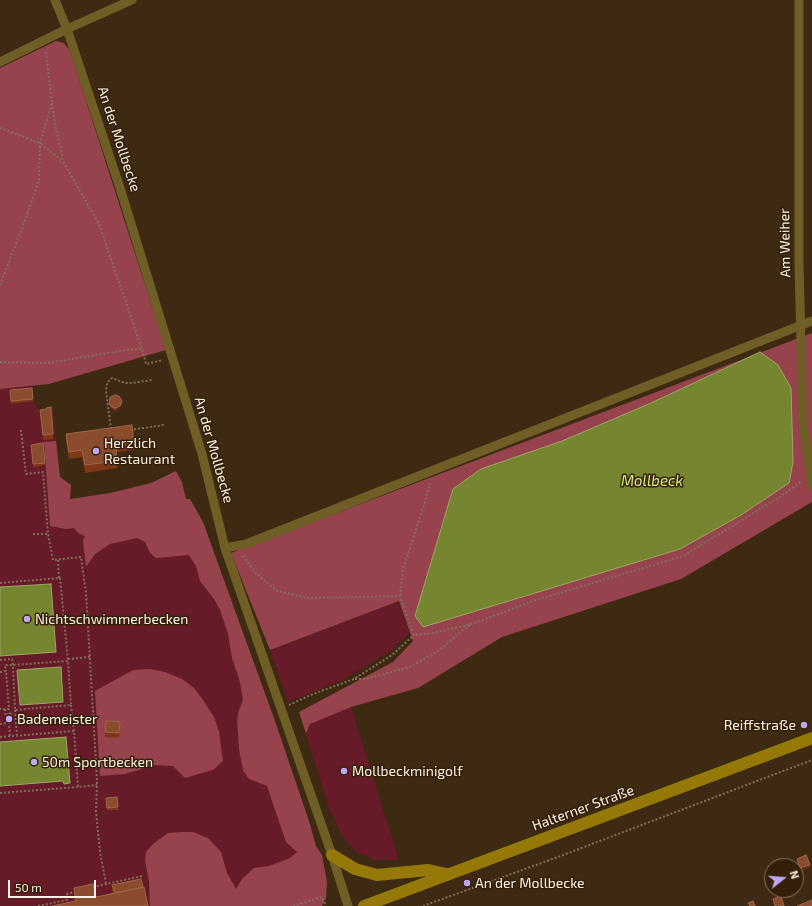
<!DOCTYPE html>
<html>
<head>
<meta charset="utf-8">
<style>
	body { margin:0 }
	#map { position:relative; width:812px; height:906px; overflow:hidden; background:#3e2912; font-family:"Exo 2",sans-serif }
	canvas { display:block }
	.north { position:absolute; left:764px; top:858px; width:40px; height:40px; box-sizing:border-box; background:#341f08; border:1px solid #857462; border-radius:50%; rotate:73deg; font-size:11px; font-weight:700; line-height:16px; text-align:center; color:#fef3e8 }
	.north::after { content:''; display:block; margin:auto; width:14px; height:18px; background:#bfa9f4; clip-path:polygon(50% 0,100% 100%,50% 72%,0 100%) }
	.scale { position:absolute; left:8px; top:880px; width:88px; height:18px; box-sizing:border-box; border:2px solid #fef3e8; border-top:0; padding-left:5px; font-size:12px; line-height:14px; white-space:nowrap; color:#fef3e8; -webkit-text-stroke:3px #341f08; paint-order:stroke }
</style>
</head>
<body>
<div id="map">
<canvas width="812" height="906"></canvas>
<div class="north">N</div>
<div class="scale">50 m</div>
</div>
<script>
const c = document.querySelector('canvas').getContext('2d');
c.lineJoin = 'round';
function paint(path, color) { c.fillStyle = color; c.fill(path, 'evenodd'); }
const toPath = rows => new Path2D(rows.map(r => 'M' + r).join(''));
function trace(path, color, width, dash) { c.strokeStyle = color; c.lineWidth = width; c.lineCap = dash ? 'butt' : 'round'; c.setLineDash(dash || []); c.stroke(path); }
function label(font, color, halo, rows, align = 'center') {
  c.font = font + ' "Exo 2",sans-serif'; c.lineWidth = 3; c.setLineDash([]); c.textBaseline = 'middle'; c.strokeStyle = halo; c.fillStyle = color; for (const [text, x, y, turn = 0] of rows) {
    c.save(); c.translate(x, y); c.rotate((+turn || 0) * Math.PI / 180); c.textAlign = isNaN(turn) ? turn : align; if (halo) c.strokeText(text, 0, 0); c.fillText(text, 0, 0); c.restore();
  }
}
const green = toPath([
	[32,386,34,402,39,411,53,409,60,477,71,485,69,517,194,520,311,838,278,906,0,906,0,389],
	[398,602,410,633,389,652,343,680,288,702,270,650],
	[351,707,399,860,375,860,356,852,342,836,329,808,306,734,310,724]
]);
const forest = toPath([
	[56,41,64,43,70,51,166,350,49,384,0,389,0,68],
	[812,333,812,502,681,579,502,637,418,688,351,707,310,724,306,734,299,712,393,662,413,641,399,601,270,650,231,553],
	[56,441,60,477,71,485,70,499,110,493,151,483,176,471,182,482,186,499,190,499,203,522,275,721,309,821,316,846,322,855,327,882,326,898,322,906,150,906,149,881,145,861,146,852,153,844,168,833,183,832,193,832,208,838,221,852,227,873,236,889,242,879,254,868,269,866,290,858,297,852,286,842,267,786,249,779,243,770,239,749,237,720,239,710,243,700,240,682,232,658,228,634,220,610,214,599,200,581,196,566,189,555,156,558,150,553,145,542,137,538,110,544,95,554,86,567,83,541,85,536,78,533,74,528,66,529,50,526,44,442],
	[150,669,165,672,182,679,194,688,203,700,214,717,219,732,223,761,213,770,185,778,173,766,155,765,125,774,100,776,95,691,133,670]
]);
const water = toPath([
	[760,352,778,365,791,388,793,462,789,483,741,515,680,549,423,627,415,616,453,489,481,469,562,441,651,403,760,352],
	[51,584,56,652,0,656,0,587,51,584],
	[61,667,63,702,20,705,17,670,61,667],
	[66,737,70,783,64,784,63,781,0,786,0,742,66,737]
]);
const path = toPath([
	[52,103,56,129,64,163,99,224,142,349],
	[0,128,40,143,63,162],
	[0,285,27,215,39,180,40,143,52,103,46,51],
	[0,362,47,363,126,350,142,349,146,364,163,360],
	[111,429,106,391,107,383,112,378,125,383,132,383,152,380],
	[21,430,26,474,43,472,48,534,53,560,81,557,86,593,97,780,96,812,100,852,106,884],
	[130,430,164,425],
	[33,534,48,534],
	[243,556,256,573,277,591,308,598,400,596,414,635,433,633,472,624,533,601,683,556,783,495,802,481],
	[58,560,59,578],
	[0,583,60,578,68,661],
	[400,596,403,570,424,505,430,483],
	[68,659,90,657],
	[0,660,12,659,13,665,15,710,71,705,68,661,13,665,5,665,6,671],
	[0,672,6,671,9,709,0,709],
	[355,679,365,679,410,667,438,651,471,624],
	[71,705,74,731],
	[289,705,313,694,354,679,392,655,414,635],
	[5,709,6,723],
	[15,710,17,736],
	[0,724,9,723,10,736],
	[0,737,74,731,78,787,97,785],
	[0,793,78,787],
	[93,887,142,876],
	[38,906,67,900,66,894,75,892],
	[293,906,322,897,326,906],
	[423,906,558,857,812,760]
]);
const street = toPath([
	[55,0,67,29,121,191,202,454,225,548,332,855,348,906],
	[799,0,799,263,803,424,810,474,812,485],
	[0,62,67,29,132,0],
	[225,548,246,544,812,321]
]);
const secondary = toPath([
	[332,855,355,869,377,875,428,870,447,874],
	[364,906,812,738]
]);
const wall = toPath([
	[32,388,33,401,11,404,10,393],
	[109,403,122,403,120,408,116,411,112,409,109,405],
	[40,410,53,434,53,439,43,440],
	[66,434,134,443,134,450,117,452,117,468,85,473,82,457,69,459,66,441],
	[31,447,45,463,45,465,33,467],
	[7,714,12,720,12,722,7,723],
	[120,727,119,738,105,737,105,732],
	[117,797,118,810,107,810,106,798],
	[797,859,810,867,800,871,797,861],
	[112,885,143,887,148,906,75,901,74,898,74,888,96,897,113,894,112,890]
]);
const shadedWall = toPath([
	[122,401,120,408,116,411,116,408],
	[810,865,810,867,800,871,800,868]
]);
const building = toPath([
	[32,388,33,399,11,401,10,390,32,388],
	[115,395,119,396,122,401,120,406,116,408,112,407,109,403,110,397,115,395],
	[51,407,53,434,43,435,40,410,46,409,46,408,51,407],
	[132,425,134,443,116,445,117,461,85,465,82,450,69,452,66,434,132,425],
	[43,443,45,463,33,464,31,445,43,443],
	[11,713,12,720,7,720,7,714,11,713],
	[106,721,120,722,119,733,105,732,106,721],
	[117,797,118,807,107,808,106,798,117,797],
	[806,855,810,865,800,868,797,859,806,855],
	[141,879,143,887,115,893,112,885,141,879],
	[93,884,96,897,144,887,148,906,52,906,76,901,74,888,93,884],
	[781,896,784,906,779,906,778,904,775,906,773,899,781,896],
	[812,900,812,906,797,906,812,900],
	[753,901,755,906,750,906,748,903,753,901]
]);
const markers = [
	[96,451,4,"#bfa9f4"],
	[27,619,4,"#bfa9f4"],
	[9,719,4,"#bfa9f4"],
	[804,725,4,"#bfa9f4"],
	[34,762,4,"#bfa9f4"],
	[344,771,4,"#bfa9f4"],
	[467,883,4,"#bfa9f4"]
];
const streetNames = [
	["An der Mollbecke",119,139,72],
	["Am Weiher",785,243,-91],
	["An der Mollbecke",214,450,74],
	["Halterner Straße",583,808,-20]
];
const poiNames = [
	["Herzlich",104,443],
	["Restaurant",104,459],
	["Nichtschwimmerbecken",35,619],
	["Bademeister",17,719],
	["Reiffstraße",796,725,"right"],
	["50m Sportbecken",42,762],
	["Mollbeckminigolf",352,771],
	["An der Mollbecke",475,883]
];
const waterNames = [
	["Mollbeck",652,481]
];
paint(green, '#671a27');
paint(forest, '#97434d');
paint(water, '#76852f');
trace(water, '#9fa666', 1);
trace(path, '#806f5c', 2, [2, 2]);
trace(street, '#6f5f27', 9);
trace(secondary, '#947909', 12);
paint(wall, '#7e3818');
paint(shadedWall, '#5e2a0c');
paint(building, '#8b4c2e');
trace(building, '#9d664b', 1);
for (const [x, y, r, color] of markers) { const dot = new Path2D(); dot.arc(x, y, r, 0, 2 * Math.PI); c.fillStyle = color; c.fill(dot); trace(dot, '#341f08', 1.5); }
label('14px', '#fef3e8', '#341f08', streetNames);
label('14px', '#fef3e8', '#341f08', poiNames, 'left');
label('italic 15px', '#d7ee7c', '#341f08', waterNames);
</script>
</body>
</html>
